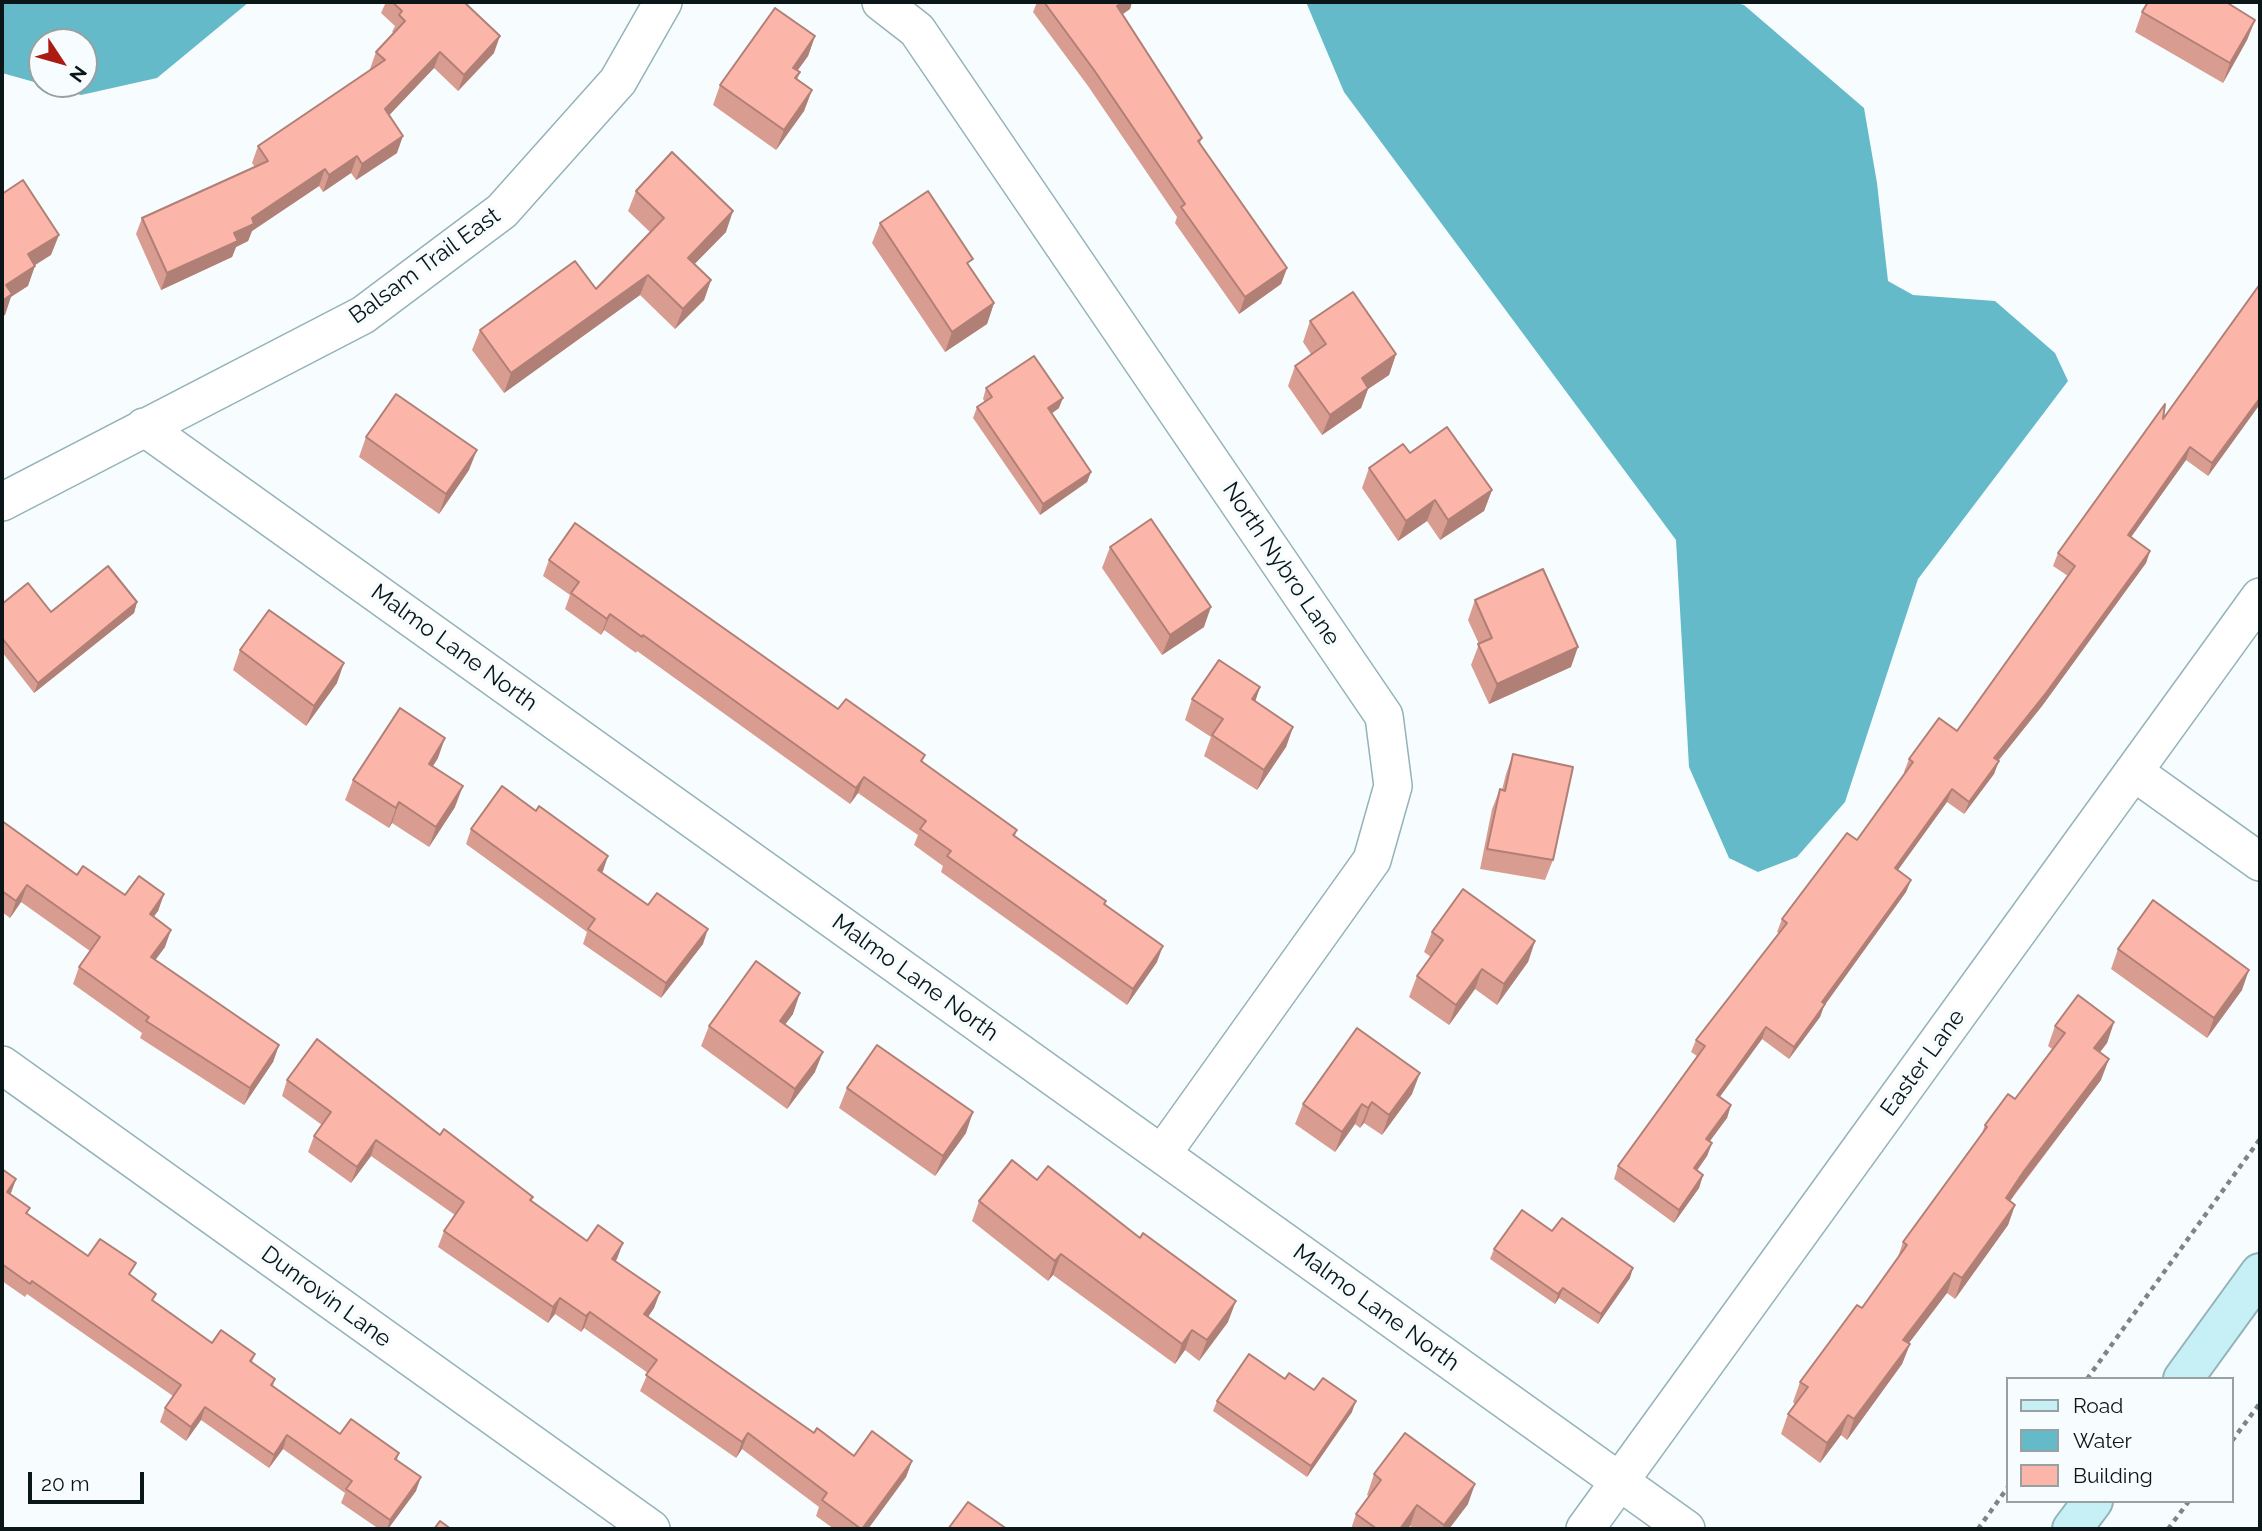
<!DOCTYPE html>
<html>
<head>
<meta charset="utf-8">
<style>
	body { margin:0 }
	#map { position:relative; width:2262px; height:1531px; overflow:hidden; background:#f7fdfe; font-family:Raleway,sans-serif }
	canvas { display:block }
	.frame { position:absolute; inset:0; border:4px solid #0a1618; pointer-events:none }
	.legend { position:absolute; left:2006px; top:1377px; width:228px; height:126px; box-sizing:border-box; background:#f7fdfe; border:2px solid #98a1a2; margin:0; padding:9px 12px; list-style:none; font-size:21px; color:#0a1618 }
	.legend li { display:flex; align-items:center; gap:14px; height:35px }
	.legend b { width:35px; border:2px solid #98a1a2 }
	.north { position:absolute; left:28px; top:28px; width:70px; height:70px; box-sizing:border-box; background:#f7fdfe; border:2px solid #98a1a2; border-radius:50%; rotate:126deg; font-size:19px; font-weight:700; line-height:28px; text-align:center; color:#0a1618 }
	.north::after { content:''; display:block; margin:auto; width:24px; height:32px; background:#ac1b12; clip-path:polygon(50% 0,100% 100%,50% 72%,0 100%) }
	.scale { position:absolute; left:28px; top:1472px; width:116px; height:32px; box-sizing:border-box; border:4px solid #0a1618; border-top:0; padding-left:9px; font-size:21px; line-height:24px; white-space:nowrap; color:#0a1618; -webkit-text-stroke:5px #f7fdfe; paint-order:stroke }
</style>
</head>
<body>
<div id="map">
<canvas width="2262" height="1531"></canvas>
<div class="frame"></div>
<ul class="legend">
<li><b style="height:9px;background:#c7eff6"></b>Road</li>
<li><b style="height:19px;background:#65bac9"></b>Water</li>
<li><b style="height:19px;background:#fcb5a9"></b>Building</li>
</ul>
<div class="north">N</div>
<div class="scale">20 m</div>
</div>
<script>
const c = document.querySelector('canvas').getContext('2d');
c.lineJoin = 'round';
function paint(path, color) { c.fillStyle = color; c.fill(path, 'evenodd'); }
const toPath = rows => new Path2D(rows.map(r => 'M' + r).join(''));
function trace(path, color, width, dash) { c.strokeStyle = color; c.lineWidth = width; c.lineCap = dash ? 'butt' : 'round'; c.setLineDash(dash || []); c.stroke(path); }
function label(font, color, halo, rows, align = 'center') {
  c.font = font + ' Raleway,sans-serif'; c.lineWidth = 7; c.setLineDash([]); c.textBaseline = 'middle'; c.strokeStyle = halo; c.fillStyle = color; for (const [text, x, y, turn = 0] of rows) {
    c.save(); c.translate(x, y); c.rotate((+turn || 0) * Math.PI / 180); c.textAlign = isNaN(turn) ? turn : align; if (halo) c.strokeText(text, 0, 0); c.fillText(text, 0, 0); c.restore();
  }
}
const water = toPath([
	[2,2,249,2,157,78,81,95,2,73],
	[42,42,84,42,84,84,42,84],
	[1306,2,1733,2,1744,5,1864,108,1877,183,1888,281,1913,295,1995,301,2055,353,2068,381,1918,579,1845,802,1797,857,1758,872,1729,858,1689,767,1676,540,1344,92]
]);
const path = toPath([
	[2087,1379,2260,1139],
	[2232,1441,2260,1403],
	[1978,1529,2008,1487],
	[2168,1529,2189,1501]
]);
const minor = toPath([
	[881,2,917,30,1384,716,1393,786,1372,860,1162,1154],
	[144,427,1686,1529],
	[2,502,363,315,502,211,618,81,663,2],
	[2134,772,2260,862],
	[2,1065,651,1529],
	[1585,1529,2260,597]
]);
const secondary = toPath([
	[2183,1379,2260,1273],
	[2072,1529,2093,1501]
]);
const wall = toPath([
	[386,2,464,2,494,53,458,91,434,68,389,115,397,153,356,180,351,173,323,192,319,186,252,231,248,241,236,247,232,257,161,290,136,234,142,218,255,167,252,163,258,146,371,70,370,69,376,52,394,33,392,32,395,26,381,13],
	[1037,2,1132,2,1130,9,1123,14,1202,138,1200,143,1287,268,1281,284,1239,314,1175,223,1177,217,1088,86,1033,12],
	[2142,12,2255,20,2247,40,2223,83,2135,32],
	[815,36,808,56,797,71,800,72,797,80,812,90,804,111,776,150,713,105,720,85],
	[636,191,726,232,694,264,711,280,704,300,675,329,640,295,504,393,472,350,480,330,596,289,650,232,628,211],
	[880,223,970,267,994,303,987,324,945,352,872,243],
	[1310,321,1396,354,1389,375,1368,389,1361,408,1322,435,1288,386,1295,366,1311,354,1303,342],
	[986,388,1059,408,1051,414,1091,472,1087,482,1040,515,973,418,977,407,985,402,983,399],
	[2260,404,2208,476,2186,460,2131,537,2150,551,2146,563,2042,706,1998,761,1994,774,1964,814,1947,802,1898,870,1911,880,1906,892,1824,1006,1820,1017,1789,1059,1762,1039,1720,1097,1731,1105,1727,1118,1709,1141,1712,1143,1707,1156,1697,1171,1703,1175,1699,1188,1674,1223,1614,1179,1618,1166,1697,1056,1691,1052,1696,1040,1779,933,1777,932,1782,919,1857,840,1906,773,1904,772,1909,759,1957,731,2068,576,2053,566,2058,553,2163,419],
	[366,437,469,470,439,514,359,457],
	[1410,453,1492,490,1484,511,1440,540,1427,521,1398,541,1362,488,1369,468],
	[1110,547,1204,627,1162,655,1102,568],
	[549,560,838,709,925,755,922,762,1017,830,1015,836,1106,901,1105,905,1157,962,1127,1005,941,872,943,866,914,845,918,835,858,793,850,804,637,651,636,653,604,630,601,635,565,609,570,595,543,576],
	[1475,600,1571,667,1489,704,1471,665,1479,644,1468,620],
	[137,602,134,613,34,693,2,652,2,604,51,612],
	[240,650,337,683,306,726,233,670],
	[1260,687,1255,701,1293,727,1286,747,1257,790,1204,756,1211,737,1185,720,1192,699],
	[1513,754,1553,860,1545,880,1480,869,1492,809,1500,789,1502,790,1506,774],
	[438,758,433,766,455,807,429,847,392,823,389,828,345,800,353,780],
	[2,821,77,875,125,895,164,894,158,911,153,917,165,947,155,960,279,1045,273,1062,244,1105,140,1038,142,1033,73,984,79,967,90,951,21,902,10,918,2,912],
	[471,829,603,871,601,873,703,944,661,998,583,944,587,932,466,844],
	[1432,932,1535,941,1528,962,1497,1005,1475,989,1449,1025,1409,997,1417,976,1431,957,1424,952],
	[2118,949,2242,990,2207,1038,2111,969],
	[793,1014,785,1024,815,1072,787,1109,701,1046,709,1026],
	[2114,1022,2107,1043,2100,1052,2101,1080,2010,1201,2015,1205,2008,1225,1955,1299,1947,1293,1909,1343,1910,1344,1902,1364,1847,1440,1841,1435,1820,1463,1781,1434,1788,1414,1795,1404,1793,1402,1800,1382,1862,1308,1897,1260,1903,1242,1981,1136,1985,1125,2015,1099,2052,1049,2048,1046,2055,1026],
	[287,1080,440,1135,533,1197,531,1201,587,1241,623,1243,615,1261,660,1292,654,1308,648,1317,814,1433,854,1456,912,1461,906,1477,868,1529,834,1529,816,1516,819,1507,742,1449,736,1458,640,1391,648,1373,584,1328,581,1332,555,1314,548,1323,438,1247,444,1231,455,1215,371,1156,351,1183,308,1152,314,1136,322,1125,282,1096],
	[847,1088,966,1133,935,1176,839,1108],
	[1412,1094,1382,1135,1364,1123,1360,1128,1355,1124,1335,1152,1295,1124,1303,1104],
	[2,1169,16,1179,10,1194,30,1208,27,1214,88,1256,131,1276,154,1301,212,1343,255,1354,252,1362,275,1379,273,1386,340,1434,399,1453,397,1460,416,1491,388,1529,379,1529,341,1503,345,1493,283,1449,269,1468,201,1420,186,1441,160,1422,165,1408,173,1396,27,1294,25,1297,2,1281],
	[1037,1180,1140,1238,1228,1322,1199,1361,1185,1350,1175,1364,1053,1275,1048,1281,972,1221,979,1201],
	[1552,1231,1630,1278,1598,1324,1559,1298,1555,1304,1490,1259,1494,1249],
	[1285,1379,1352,1412,1307,1477,1213,1411,1217,1401],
	[1374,1474,1468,1504,1449,1529,1415,1529,1410,1526,1407,1529,1351,1529,1356,1514,1369,1496,1367,1495]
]);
const shadedWall = toPath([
	[1123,2,1132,2,1130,9,1111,22,1117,6],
	[2255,20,2247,40,2223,83,2230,63],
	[500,36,494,53,458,91,464,75],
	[815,36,808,56,785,88,793,68],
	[440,52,434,68,379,126,385,109],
	[812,90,804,111,776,150,784,130],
	[403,136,397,153,356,180,362,164],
	[357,156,351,173,323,192,329,175],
	[325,169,319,186,252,231,248,241,236,247,232,257,161,290,167,273],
	[733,211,726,232,681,278,688,258],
	[59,235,51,255,21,274,28,254],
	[35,266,28,286,11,297,5,315,2,317,2,296,6,285],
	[1287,268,1281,284,1239,314,1245,297],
	[648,275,640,295,504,393,511,373],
	[711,280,704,300,675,329,683,309],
	[994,303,987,324,945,352,952,332],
	[1396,354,1389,375,1368,389,1361,408,1322,435,1330,415,1362,378],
	[1063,398,1059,408,1044,419,1048,408],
	[2260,398,2260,404,2208,476,2212,463],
	[2190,447,2186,460,2124,547,2128,535],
	[477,450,469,470,439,514,446,494],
	[1091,472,1087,482,1040,515,1043,504],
	[1492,490,1484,511,1440,540,1448,520],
	[1435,500,1427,521,1398,541,1406,521],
	[2150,551,2146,563,2042,706,1990,771,1994,758],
	[137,602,134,613,34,693,38,683],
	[1211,607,1204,627,1162,655,1170,635],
	[610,614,604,630,601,635,607,619],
	[1578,647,1571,667,1489,704,1497,684],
	[344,663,337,683,306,726,314,706],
	[1260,687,1253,708,1252,699],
	[1293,727,1286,747,1257,790,1264,770],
	[445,738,438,758,421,784,429,764],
	[1999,761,1994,774,1964,814,1969,802],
	[864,777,858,793,850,804,856,788],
	[463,786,455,807,429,847,436,827],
	[1952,789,1947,802,1890,881,1895,868],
	[399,802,392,823,389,828,396,808],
	[608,856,603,871,592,885,598,870],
	[1911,880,1906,892,1824,1006,1820,1017,1789,1059,1794,1047,1822,1002],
	[27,885,21,902,10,918,16,901],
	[164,894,158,911,143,931,150,914],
	[708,929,703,944,661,998,666,983],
	[171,930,165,947,145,974,151,957],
	[1535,941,1528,962,1497,1005,1504,984],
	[1163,946,1157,962,1127,1005,1133,989],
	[1482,969,1475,989,1449,1025,1456,1005],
	[2249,970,2242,990,2207,1038,2214,1018],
	[800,993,793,1014,773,1041,780,1021],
	[2114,1022,2107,1043,2087,1069,2094,1048],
	[1766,1027,1762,1039,1712,1107,1717,1095],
	[279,1045,273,1062,244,1105,250,1088],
	[823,1052,815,1072,787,1109,795,1089],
	[2109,1059,2101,1080,2016,1192,1999,1218,2006,1198,2024,1171],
	[1420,1073,1412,1094,1382,1135,1389,1115],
	[1372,1102,1364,1123,1360,1128,1368,1108],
	[1362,1104,1355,1124,1335,1152,1342,1132],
	[1731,1105,1727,1118,1702,1152,1706,1139],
	[973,1112,966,1133,935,1176,943,1156],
	[376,1140,371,1156,351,1183,357,1167],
	[1712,1143,1707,1156,1689,1181,1694,1168],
	[1703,1175,1699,1188,1674,1223,1679,1210],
	[16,1179,11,1193,2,1206,7,1192],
	[2015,1205,2008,1225,1955,1299,1962,1278],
	[623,1243,617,1259,606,1275,612,1259],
	[1061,1254,1053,1275,1048,1281,1055,1261],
	[1633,1268,1630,1278,1598,1324,1601,1314],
	[1954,1273,1947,1293,1896,1360,1903,1340],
	[1563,1288,1559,1298,1555,1304,1558,1294],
	[660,1292,654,1308,639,1330,644,1314],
	[560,1298,555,1314,548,1323,553,1307],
	[1236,1301,1228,1322,1199,1361,1207,1340],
	[590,1312,584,1328,581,1332,586,1316],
	[1192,1330,1185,1350,1175,1364,1182,1344],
	[1910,1344,1902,1364,1847,1440,1854,1419],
	[1356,1401,1352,1412,1307,1477,1311,1466],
	[205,1407,201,1420,186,1441,191,1427],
	[1848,1415,1841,1435,1820,1463,1827,1443],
	[748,1433,742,1449,736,1458,742,1442],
	[287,1435,283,1449,269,1468,274,1455],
	[912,1461,906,1477,868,1529,862,1529],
	[421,1477,416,1491,388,1529,387,1529,390,1520],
	[1475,1484,1468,1504,1449,1529,1443,1529,1444,1525],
	[1417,1505,1410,1526,1407,1529,1400,1529]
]);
const building = toPath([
	[392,2,464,2,500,36,464,75,440,52,385,109,403,136,362,164,357,156,329,175,325,169,252,218,254,224,234,233,238,241,167,273,142,218,268,161,258,146,385,60,376,52,405,21,399,15,402,11,392,2],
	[1044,2,1123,2,1117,6,1202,138,1198,141,1287,268,1245,297,1181,207,1185,204,1094,70,1044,2],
	[2148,2,2226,2,2255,20,2230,63,2142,12,2148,2],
	[775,8,815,36,793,68,800,72,795,78,812,90,784,130,720,85,775,8],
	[672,152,733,211,688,258,711,280,683,309,648,275,511,373,480,330,575,261,596,289,664,218,636,191,672,152],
	[23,180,59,235,28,254,35,266,6,285,12,294,2,301,2,194,23,180],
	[928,191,973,259,967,263,994,303,952,332,880,223,928,191],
	[2260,284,2260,398,2212,463,2190,447,2128,535,2150,551,2046,693,1994,758,1999,761,1969,802,1952,789,1895,868,1911,880,1822,1002,1825,1004,1794,1047,1766,1027,1717,1095,1731,1105,1706,1139,1712,1143,1694,1168,1703,1175,1679,1210,1618,1166,1705,1046,1696,1040,1787,923,1782,919,1847,833,1857,840,1913,762,1909,759,1939,718,1957,731,2075,566,2058,553,2165,404,2163,419,2260,284],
	[1353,292,1396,354,1362,378,1368,388,1330,415,1295,366,1326,344,1310,321,1353,292],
	[1034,356,1063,398,1048,408,1091,472,1043,504,977,407,992,397,986,388,1034,356],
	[396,394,477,450,446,494,366,437,396,394],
	[1447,427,1492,490,1448,520,1435,500,1406,521,1369,468,1403,444,1410,453,1447,427],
	[1151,519,1211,607,1170,635,1110,547,1151,519],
	[575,523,838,709,846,699,925,755,921,761,1017,830,1013,835,1106,901,1104,904,1163,946,1133,989,947,856,951,851,920,829,926,821,864,777,856,788,643,635,642,637,610,614,607,619,571,593,579,582,549,560,575,523],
	[108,566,137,602,38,683,2,638,2,604,28,583,51,612,108,566],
	[1543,569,1578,647,1497,684,1478,644,1492,638,1475,600,1543,569],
	[269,610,344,663,314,706,240,650,269,610],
	[1219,660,1260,687,1252,699,1293,727,1264,770,1212,735,1223,719,1192,699,1219,660],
	[400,708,445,738,429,764,463,786,436,827,399,802,396,808,353,780,400,708],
	[1513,754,1573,767,1553,860,1487,849,1500,789,1505,791,1513,754],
	[502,786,536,811,539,806,608,856,598,870,648,905,657,893,708,929,666,983,588,929,595,919,471,829,502,786],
	[2,821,77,875,83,866,125,895,139,876,164,894,150,914,171,930,151,957,279,1045,250,1088,146,1021,149,1017,79,967,100,937,27,885,16,901,2,891,2,821],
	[1463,889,1535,941,1504,984,1482,969,1456,1005,1417,976,1443,940,1432,932,1463,889],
	[2153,900,2249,970,2214,1018,2118,949,2153,900],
	[756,961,800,993,780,1021,823,1052,795,1089,709,1026,756,961],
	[2078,995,2114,1022,2094,1048,2109,1059,2024,1171,2006,1198,2015,1205,1962,1278,1954,1273,1903,1340,1910,1344,1854,1419,1848,1415,1827,1443,1788,1414,1808,1387,1800,1382,1857,1305,1862,1308,1907,1245,1903,1242,1987,1127,1985,1125,2008,1094,2015,1099,2065,1033,2055,1026,2078,995],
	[1357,1028,1420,1073,1389,1115,1372,1102,1368,1108,1362,1104,1342,1132,1303,1104,1357,1028],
	[317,1039,440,1135,444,1129,533,1197,530,1200,587,1241,598,1225,623,1243,612,1259,660,1292,644,1314,814,1433,817,1428,854,1456,872,1431,912,1461,862,1529,861,1529,822,1500,827,1493,748,1433,742,1442,646,1375,657,1360,590,1312,586,1316,560,1298,553,1307,444,1231,464,1202,376,1140,357,1167,314,1136,331,1112,287,1080,317,1039],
	[877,1045,973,1112,943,1156,847,1088,877,1045],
	[1012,1160,1037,1180,1048,1166,1140,1238,1143,1233,1236,1301,1207,1340,1192,1330,1182,1344,1061,1254,1055,1261,979,1201,1012,1160],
	[2,1169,16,1179,7,1192,30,1208,26,1213,88,1256,100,1239,136,1263,129,1274,156,1294,152,1300,212,1343,221,1330,255,1354,250,1361,275,1379,271,1385,340,1434,351,1419,399,1453,395,1459,421,1477,390,1520,346,1489,352,1481,287,1435,274,1455,205,1407,191,1427,165,1408,181,1385,32,1281,30,1284,2,1264,2,1169],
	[1522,1210,1552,1231,1562,1218,1633,1268,1601,1314,1563,1288,1558,1294,1494,1249,1522,1210],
	[1249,1354,1285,1379,1289,1373,1314,1390,1323,1378,1356,1401,1311,1466,1217,1401,1249,1354],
	[1405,1433,1475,1484,1444,1525,1417,1505,1400,1529,1377,1529,1356,1514,1381,1480,1374,1474,1405,1433],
	[968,1502,1007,1529,948,1529,968,1502],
	[440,1521,451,1529,434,1529,440,1521]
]);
const streetNames = [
	["Balsam Trail East",425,266,-36],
	["North Nybro Lane",1281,564,56],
	["Malmo Lane North",454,648,36],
	["Malmo Lane North",915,978,36],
	["Easter Lane",1923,1063,-54],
	["Dunrovin Lane",326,1297,36],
	["Malmo Lane North",1376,1308,36]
];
paint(water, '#65bac9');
trace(minor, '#94b3b9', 40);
trace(secondary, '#94b3b9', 42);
trace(path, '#7c8587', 4.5, [5, 5]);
trace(minor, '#fff', 37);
trace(secondary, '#c7eff6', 38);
paint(wall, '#d99c91');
paint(shadedWall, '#b07f76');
paint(building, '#fcb5a9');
trace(building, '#b07f76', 2);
label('23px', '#0a1618', '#f7fdfe', streetNames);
</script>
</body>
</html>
